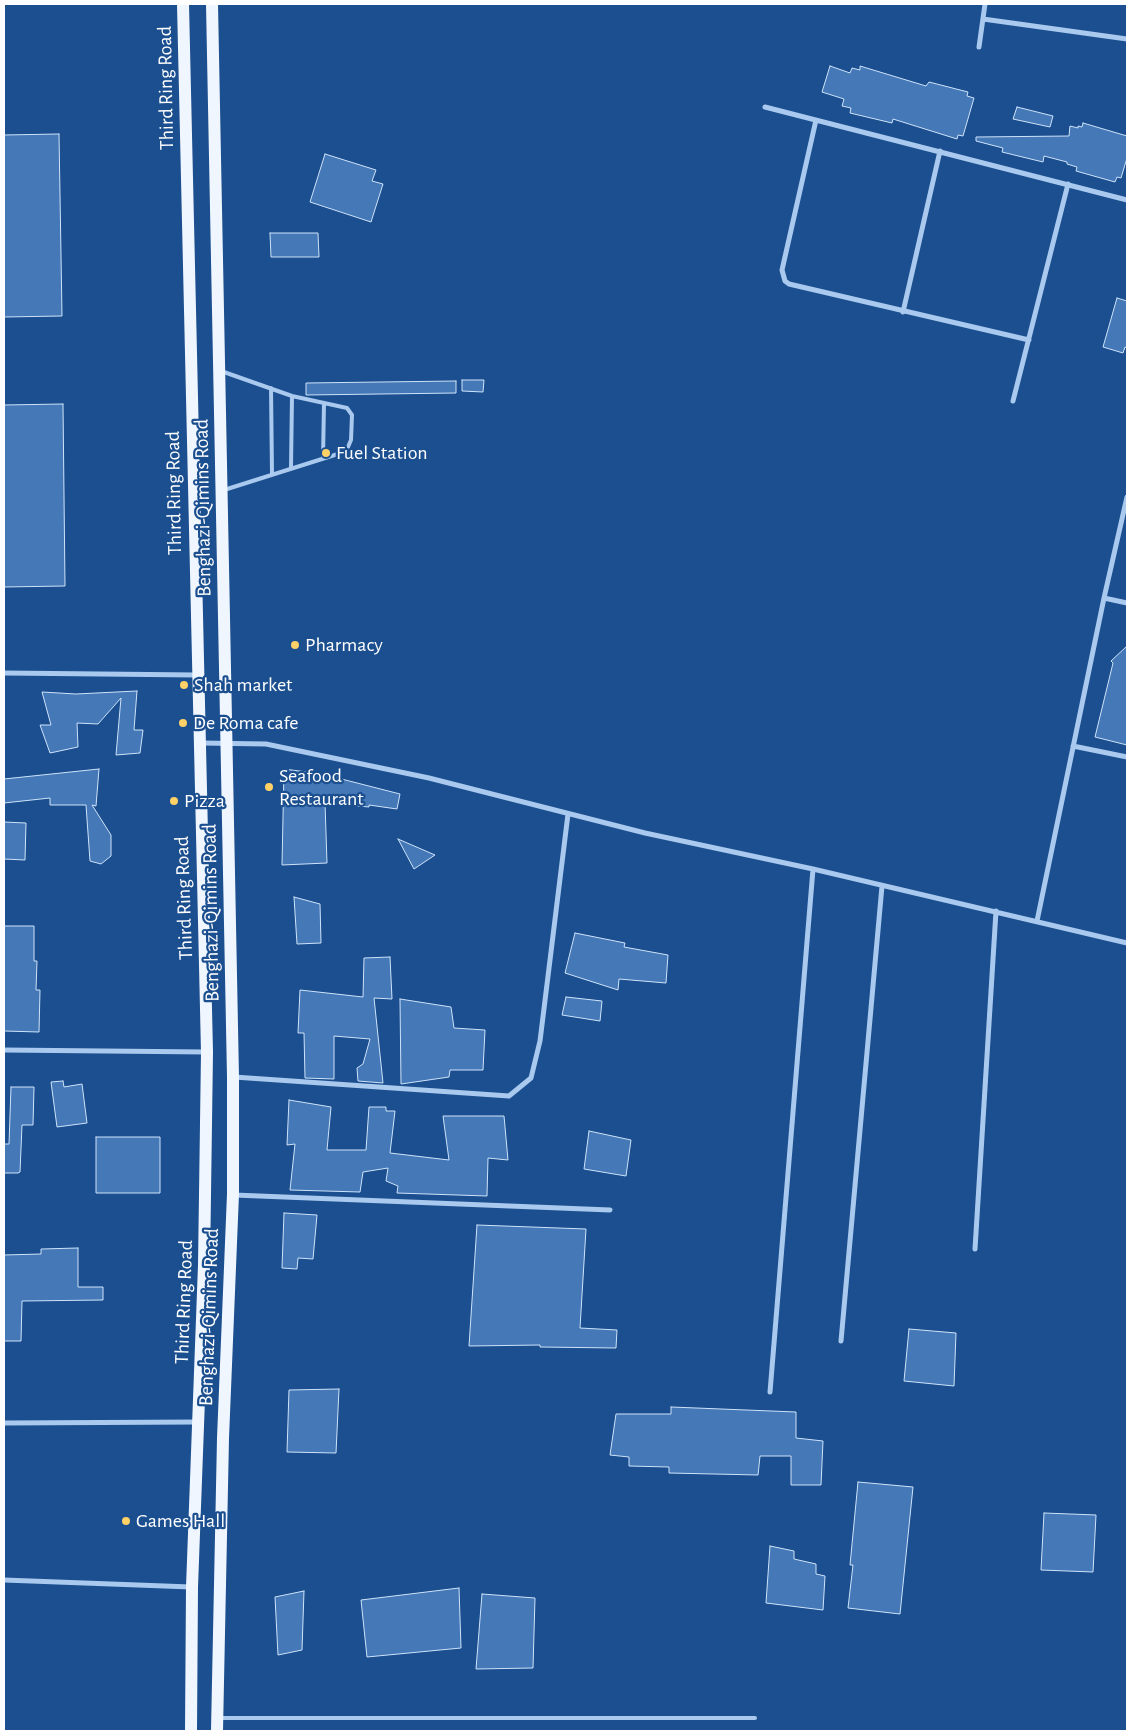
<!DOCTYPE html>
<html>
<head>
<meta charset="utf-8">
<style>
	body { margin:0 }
	#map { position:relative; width:1131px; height:1735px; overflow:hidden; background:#1b4f8f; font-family:"Alegreya Sans",sans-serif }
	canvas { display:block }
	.frame { position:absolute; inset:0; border:5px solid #fff; pointer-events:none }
</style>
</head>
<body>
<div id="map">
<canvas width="1131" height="1735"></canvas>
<div class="frame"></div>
</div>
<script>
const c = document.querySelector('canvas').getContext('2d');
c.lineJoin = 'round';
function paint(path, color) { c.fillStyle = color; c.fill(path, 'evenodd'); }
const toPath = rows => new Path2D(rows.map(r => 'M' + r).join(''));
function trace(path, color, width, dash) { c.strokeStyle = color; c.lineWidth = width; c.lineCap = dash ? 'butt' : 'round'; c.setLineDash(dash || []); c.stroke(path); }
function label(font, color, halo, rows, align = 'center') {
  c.font = font + ' "Alegreya Sans",sans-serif'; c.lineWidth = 4.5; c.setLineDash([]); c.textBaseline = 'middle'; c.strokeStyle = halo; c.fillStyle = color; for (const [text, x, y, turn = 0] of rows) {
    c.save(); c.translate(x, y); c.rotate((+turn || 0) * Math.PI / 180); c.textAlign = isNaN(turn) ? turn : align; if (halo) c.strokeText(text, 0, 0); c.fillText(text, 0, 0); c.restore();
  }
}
const building = toPath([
	[830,66,850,73,852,68,860,70,860,66,926,86,929,82,968,92,967,96,974,98,963,136,958,135,957,139,893,119,892,123,850,113,851,108,842,106,844,99,822,92,830,66],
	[1017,107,1053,116,1050,127,1013,119,1017,107],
	[1083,123,1127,136,1127,158,1121,178,1117,177,1115,182,1076,171,1077,167,1067,164,1067,162,1044,156,1043,162,1002,152,1003,148,976,141,976,137,1069,136,1070,126,1078,128,1078,126,1082,127,1083,123],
	[59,134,62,316,4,317,4,135,59,134],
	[325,154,376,170,372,181,383,184,371,222,310,202,325,154],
	[270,233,318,233,319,257,271,257,270,233],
	[1117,298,1127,301,1127,348,1125,347,1123,353,1103,347,1117,298],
	[462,380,484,380,483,392,462,391,462,380],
	[456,381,456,393,306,395,306,383,456,381],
	[63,404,65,586,4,587,4,405,63,404],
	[1127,646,1127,745,1095,737,1113,663,1111,661,1127,646],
	[137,691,134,730,143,730,140,753,116,755,121,698,98,724,77,723,78,747,50,753,40,725,51,725,42,692,76,694,137,691],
	[99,769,96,806,92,805,111,835,111,856,101,864,90,861,86,805,50,805,50,798,4,803,4,779,99,769],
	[284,769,322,774,400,794,397,809,369,805,369,807,325,803,327,863,282,865,284,769],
	[4,822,26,823,25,860,4,859,4,822],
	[398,839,435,855,414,869,398,839],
	[294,897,320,904,321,943,297,944,294,897],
	[4,926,34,926,34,961,37,961,36,990,40,990,39,1032,4,1031,4,926],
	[575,933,625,943,624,947,668,955,666,983,619,979,618,990,565,973,575,933],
	[390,957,392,999,374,998,383,1083,358,1081,357,1068,363,1064,370,1039,334,1036,334,1079,305,1078,304,1033,298,1033,300,990,363,997,364,958,390,957],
	[566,997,602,1001,600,1021,562,1015,566,997],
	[400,999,451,1007,454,1028,485,1030,483,1070,450,1070,449,1077,401,1084,400,999],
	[63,1081,64,1087,82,1084,87,1123,57,1127,51,1082,63,1081],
	[11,1087,34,1087,33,1125,22,1125,20,1172,18,1173,4,1173,4,1144,9,1144,11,1087],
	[289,1100,331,1107,327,1150,366,1150,369,1107,386,1107,386,1111,395,1111,390,1153,449,1160,443,1116,504,1116,508,1160,488,1158,487,1196,397,1193,398,1186,386,1181,388,1168,363,1172,360,1192,290,1190,295,1144,287,1145,289,1100],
	[589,1131,631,1140,626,1176,584,1169,589,1131],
	[96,1137,160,1137,160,1193,96,1193,96,1137],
	[284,1213,317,1215,313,1259,298,1258,297,1269,282,1268,284,1213],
	[477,1225,586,1229,580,1328,617,1330,616,1348,540,1347,540,1345,469,1346,477,1225],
	[78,1248,78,1287,103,1287,103,1300,22,1301,21,1341,4,1341,4,1255,41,1254,41,1249,78,1248],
	[909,1329,956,1333,954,1386,904,1381,909,1329],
	[339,1389,336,1453,287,1452,289,1390,339,1389],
	[671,1407,796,1412,796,1438,823,1441,821,1485,791,1485,791,1456,760,1456,758,1475,669,1473,669,1467,629,1466,629,1457,610,1455,616,1414,671,1414,671,1407],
	[858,1482,913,1487,900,1614,848,1608,853,1565,850,1565,858,1482],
	[1044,1513,1096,1515,1093,1572,1041,1570,1044,1513],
	[770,1546,794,1551,794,1559,816,1564,816,1574,825,1576,823,1610,766,1603,770,1546],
	[459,1588,461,1648,367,1657,361,1600,459,1588],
	[304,1591,302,1650,278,1655,275,1597,304,1591],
	[482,1594,535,1598,533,1668,476,1669,482,1594]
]);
const lane = toPath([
	[221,371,292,396,347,408,352,415,351,440,348,447,341,453,224,490],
	[271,388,272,474],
	[323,458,324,403],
	[291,467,292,396],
	[219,1718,755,1718]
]);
const street = toPath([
	[983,19,1127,39],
	[979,47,985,4],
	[765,107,1127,200],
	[816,120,782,270,785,281,789,284,1029,340],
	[903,312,940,151],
	[1013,401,1068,184],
	[1104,598,1127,603],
	[4,673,197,675],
	[201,743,266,744,429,778,645,833,813,869,1127,943],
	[1073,746,1127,757],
	[1037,921,1104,598,1127,497],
	[4,1050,206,1052],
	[234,1077,509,1096,531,1078,540,1041,568,814],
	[234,1195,610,1210],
	[975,1249,996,911],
	[841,1341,882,886],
	[770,1392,813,869],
	[4,1423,198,1422],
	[4,1580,191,1587]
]);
const primary = toPath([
	[183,4,207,1052,204,1265,192,1587,191,1731],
	[212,4,233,1077,233,1194,223,1438,217,1731]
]);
const markers = [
	[326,453,5,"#ffd166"],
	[295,645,5,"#ffd166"],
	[184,685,5,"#ffd166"],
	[183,723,5,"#ffd166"],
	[269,787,5,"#ffd166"],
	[174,801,5,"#ffd166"],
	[126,1521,5,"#ffd166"]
];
const streetNames = [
	["Third Ring Road",166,88,-91],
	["Third Ring Road",174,493,-91],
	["Benghazi-Qimins Road",203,508,-91],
	["Third Ring Road",184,898,-92],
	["Benghazi-Qimins Road",211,913,-91],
	["Third Ring Road",184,1302,-88],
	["Benghazi-Qimins Road",209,1317,-88]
];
const poiNames = [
	["Fuel Station",336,453],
	["Pharmacy",305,645],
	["Shah market",194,685],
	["De Roma cafe",193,723],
	["Seafood",279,776],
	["Restaurant",279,799],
	["Pizza",184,801],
	["Games Hall",136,1521]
];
paint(building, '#4478b7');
trace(building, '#cfe3fa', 1);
trace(lane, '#a9c9ee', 4);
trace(street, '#a9c9ee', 5);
trace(primary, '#f0f6ff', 12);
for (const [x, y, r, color] of markers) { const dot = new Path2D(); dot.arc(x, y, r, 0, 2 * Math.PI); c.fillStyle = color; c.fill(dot); trace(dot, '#1b4f8f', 2); }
label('20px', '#fff', '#1b4f8f', streetNames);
label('20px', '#fff', '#1b4f8f', poiNames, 'left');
</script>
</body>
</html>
